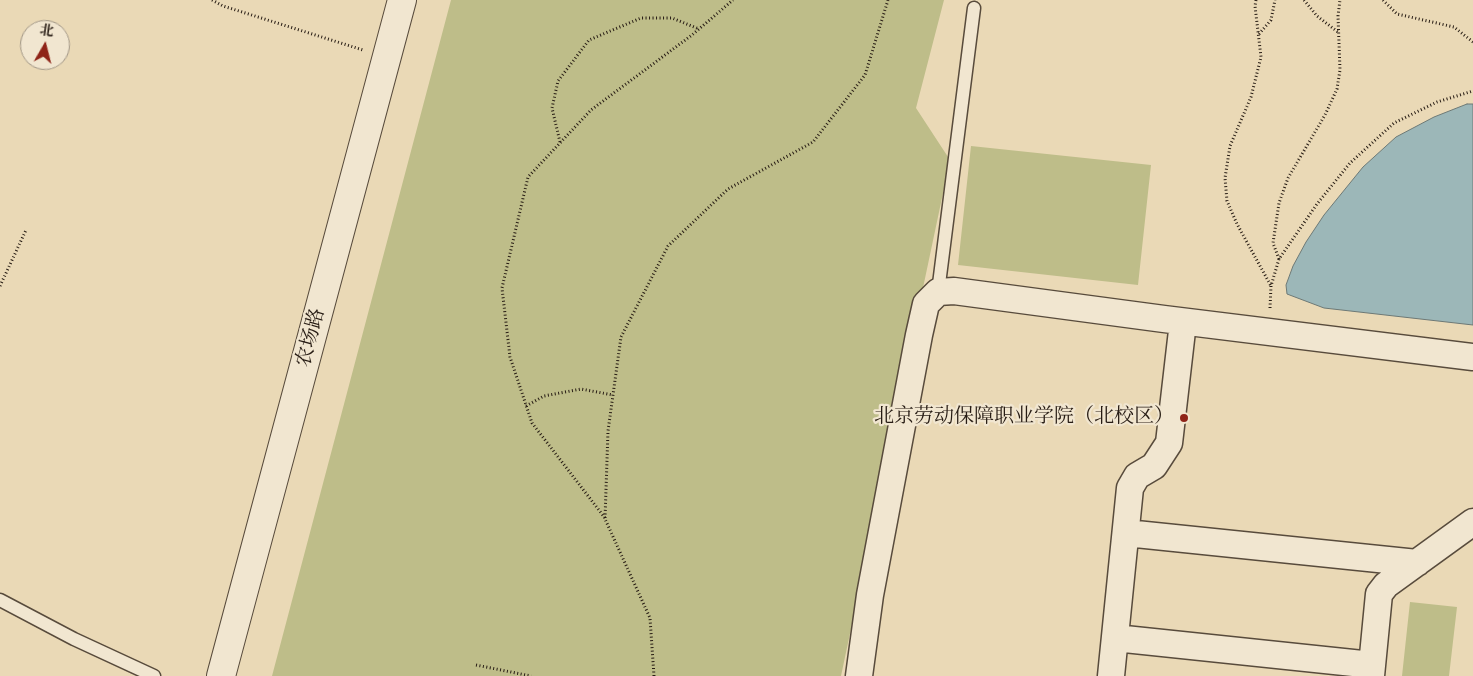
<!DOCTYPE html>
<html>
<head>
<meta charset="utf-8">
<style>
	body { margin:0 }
	#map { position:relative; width:1473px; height:676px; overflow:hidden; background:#ead9b6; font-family:"IM FELL English","Noto Serif SC",serif }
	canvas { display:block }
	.north { position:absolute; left:20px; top:20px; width:50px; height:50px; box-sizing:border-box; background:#f1e6d0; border:1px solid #a09585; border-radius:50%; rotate:8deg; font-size:14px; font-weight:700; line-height:20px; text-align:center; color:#271c14 }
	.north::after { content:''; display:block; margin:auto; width:18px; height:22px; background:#8f2418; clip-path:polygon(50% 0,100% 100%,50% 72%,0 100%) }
</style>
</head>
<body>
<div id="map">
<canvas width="1473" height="676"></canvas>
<div class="north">北</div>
</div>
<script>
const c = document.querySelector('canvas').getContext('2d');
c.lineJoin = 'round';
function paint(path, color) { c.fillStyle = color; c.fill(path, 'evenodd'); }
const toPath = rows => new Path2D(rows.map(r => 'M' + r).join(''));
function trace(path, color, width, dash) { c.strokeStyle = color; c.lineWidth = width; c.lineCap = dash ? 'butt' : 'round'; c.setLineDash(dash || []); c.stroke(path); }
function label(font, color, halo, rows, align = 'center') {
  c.font = font + ' "IM FELL English","Noto Serif SC",serif'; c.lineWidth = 4.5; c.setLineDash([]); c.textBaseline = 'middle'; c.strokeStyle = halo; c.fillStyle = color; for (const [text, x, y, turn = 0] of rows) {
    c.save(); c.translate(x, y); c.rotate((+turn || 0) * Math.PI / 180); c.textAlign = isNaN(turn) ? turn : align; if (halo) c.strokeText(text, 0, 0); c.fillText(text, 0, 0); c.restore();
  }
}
const green = toPath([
	[451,0,944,0,916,108,950,160,841,676,272,676],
	[971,146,1151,165,1138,285,958,265],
	[1410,602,1457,607,1449,676,1402,676]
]);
const water = toPath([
	[1467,104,1473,104,1473,325,1324,308,1287,294,1286,285,1293,266,1306,242,1324,215,1363,167,1396,137,1434,117,1467,104]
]);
const path = toPath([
	[212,0,223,6,363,50],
	[1256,0,1255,6,1261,57,1251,97,1230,146,1225,178,1227,201,1237,224,1271,286],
	[1304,0,1317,16,1338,32],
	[1383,0,1397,14,1454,27,1473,42],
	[1259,34,1271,20,1275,0],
	[560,142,552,108,558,81,589,40,641,18,672,18,699,29],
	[1279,259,1273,243,1279,203,1288,178,1325,115,1337,89,1340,70,1338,16,1340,0],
	[0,286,26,230],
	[1270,308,1271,286,1279,259,1317,204,1350,163,1394,123,1437,102,1473,91],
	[526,406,544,396,581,389,613,395],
	[605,518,532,423,510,357,502,288,528,177,591,110,692,35,733,0],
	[476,665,531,676],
	[654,676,650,618,605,519,608,431,621,337,668,246,728,189,813,142,865,75,888,0]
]);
const service = toPath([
	[938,292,974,8],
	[0,600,74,639,154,676]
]);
const minor = toPath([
	[1126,533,1417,563],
	[1115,638,1372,665],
	[859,676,870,595,919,335,926,304,938,292,954,291,1164,319,1473,357],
	[1111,676,1130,488,1137,476,1154,466,1169,443,1183,322],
	[1371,676,1379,594,1386,585,1473,522]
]);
const tertiary = toPath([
	[221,676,402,0]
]);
const markers = [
	[1184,418,5,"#8f2418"]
];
const streetNames = [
	["农场路",312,338,-75]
];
const poiNames = [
	["北京劳动保障职业学院（北校区）",1174,418]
];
paint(green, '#bebd89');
paint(water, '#9cb7b8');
trace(water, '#6d7976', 1);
trace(service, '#584b3c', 15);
trace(minor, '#584b3c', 29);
trace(tertiary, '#584b3c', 30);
trace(path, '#271c14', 3, [1, 2.5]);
trace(service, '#f1e6d0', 12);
trace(minor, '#f1e6d0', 26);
trace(tertiary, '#f1e6d0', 28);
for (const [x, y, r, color] of markers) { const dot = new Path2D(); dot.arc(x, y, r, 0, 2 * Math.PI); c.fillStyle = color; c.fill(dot); trace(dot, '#f1e6d0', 2); }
label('20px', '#271c14', '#f1e6d0', streetNames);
label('20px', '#271c14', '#f1e6d0', poiNames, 'right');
</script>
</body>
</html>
